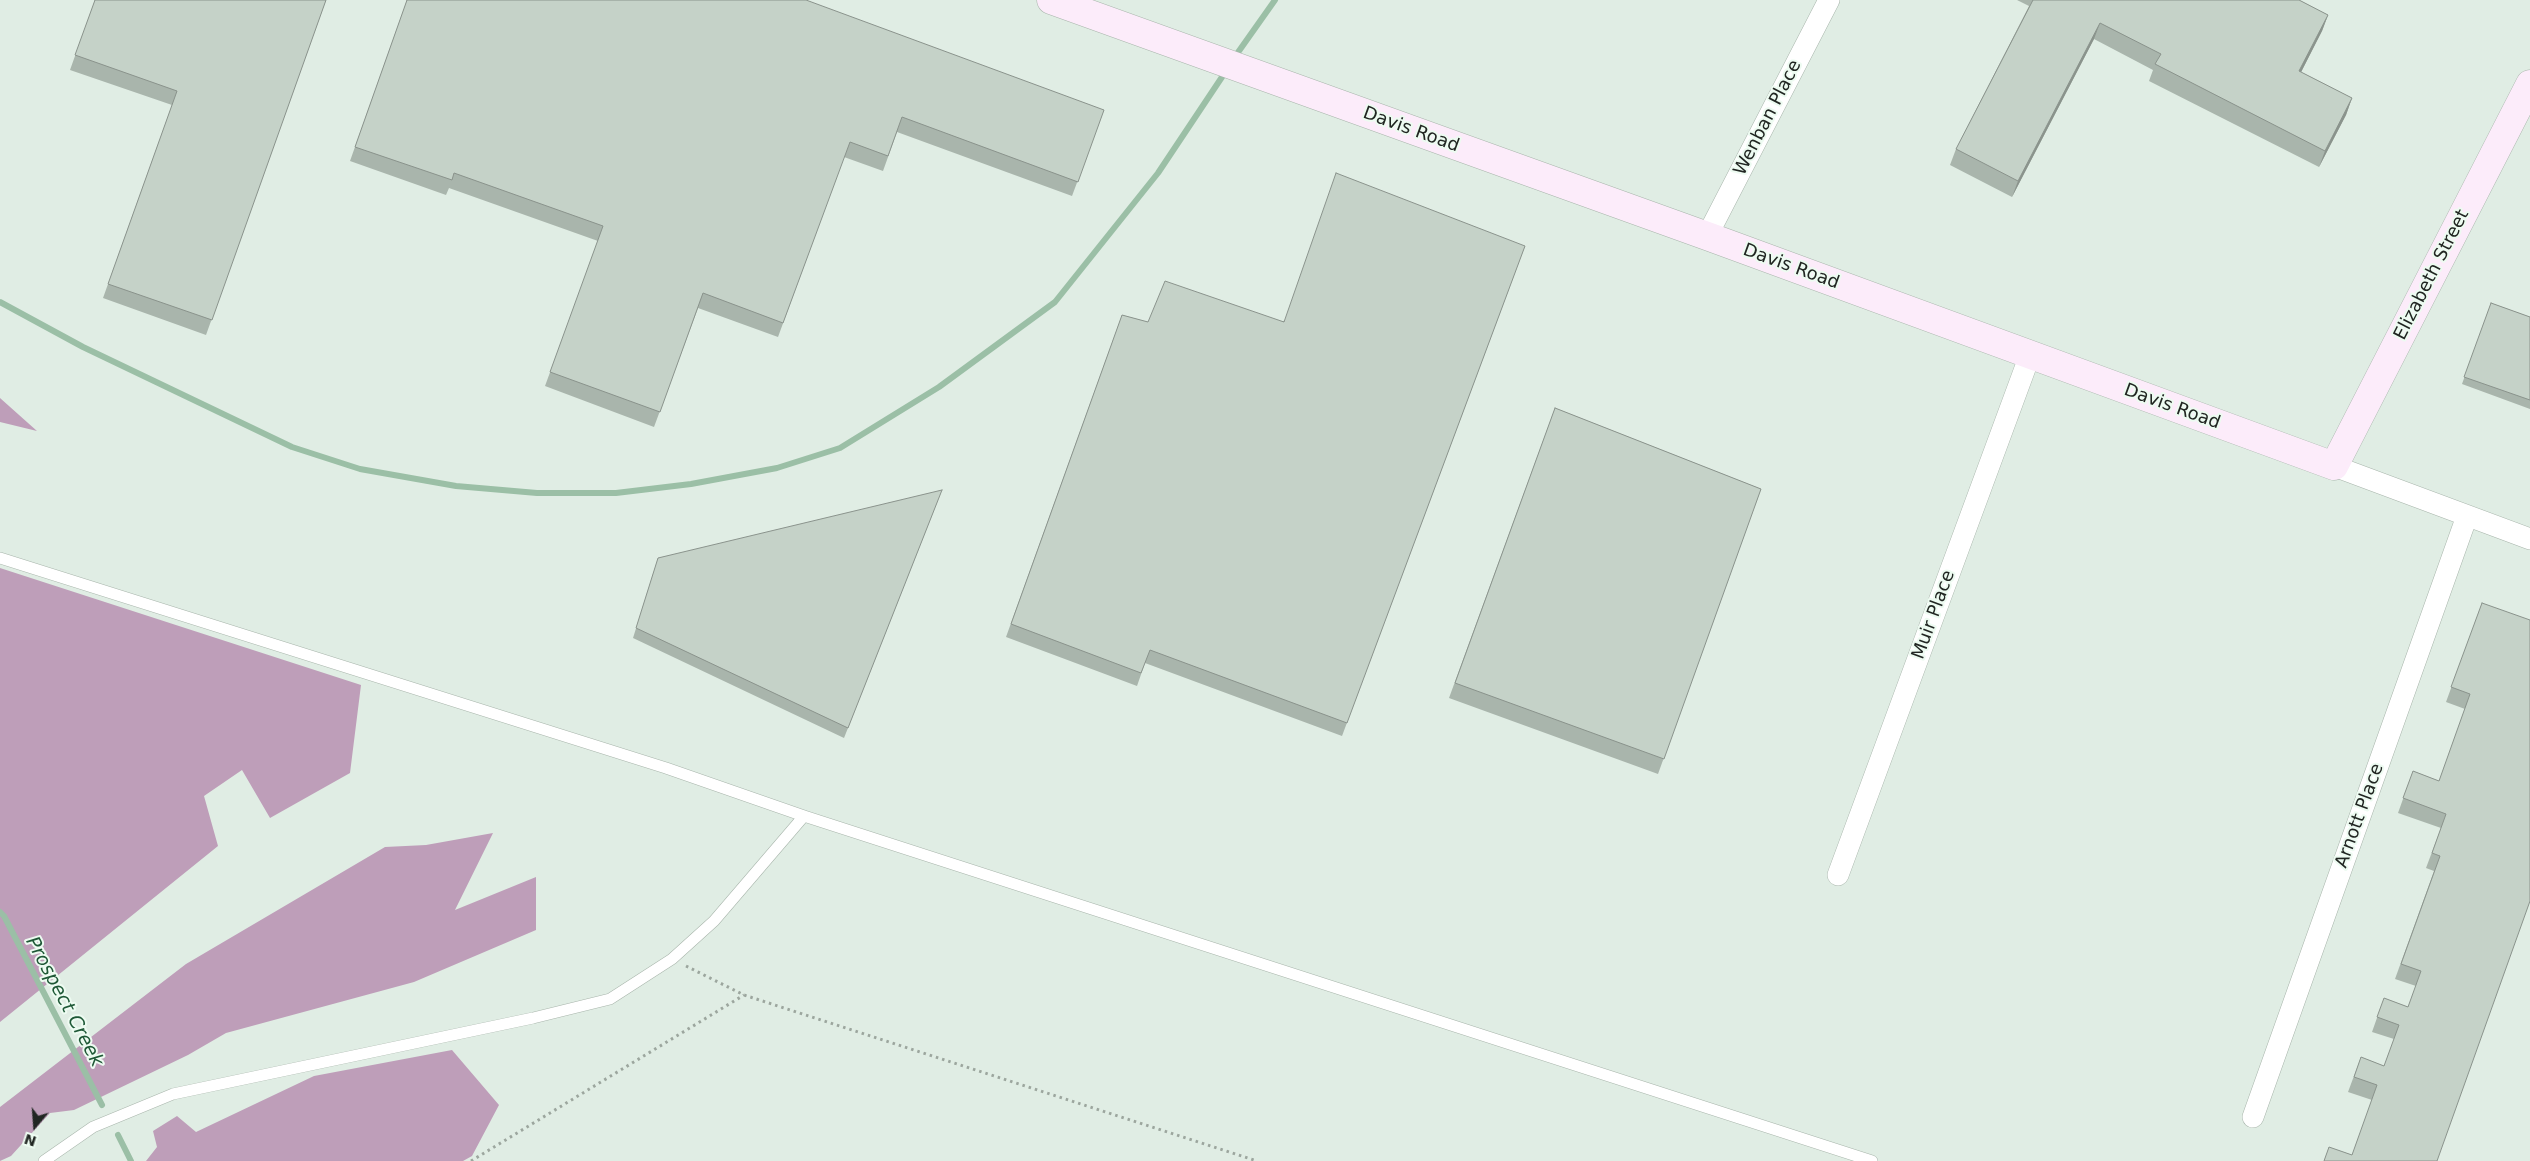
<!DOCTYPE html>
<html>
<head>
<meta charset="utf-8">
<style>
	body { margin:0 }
	#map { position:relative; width:2530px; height:1161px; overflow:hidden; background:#e0ede4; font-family:"DejaVu Sans",sans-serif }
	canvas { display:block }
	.north { position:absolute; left:10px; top:1101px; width:50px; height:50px; -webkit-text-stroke:4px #edfbf1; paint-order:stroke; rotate:198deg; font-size:14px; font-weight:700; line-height:20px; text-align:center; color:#212622 }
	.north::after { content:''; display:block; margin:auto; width:18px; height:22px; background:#212622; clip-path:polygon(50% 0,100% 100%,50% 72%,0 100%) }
</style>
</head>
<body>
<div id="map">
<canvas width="2530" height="1161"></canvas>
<div class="north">N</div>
</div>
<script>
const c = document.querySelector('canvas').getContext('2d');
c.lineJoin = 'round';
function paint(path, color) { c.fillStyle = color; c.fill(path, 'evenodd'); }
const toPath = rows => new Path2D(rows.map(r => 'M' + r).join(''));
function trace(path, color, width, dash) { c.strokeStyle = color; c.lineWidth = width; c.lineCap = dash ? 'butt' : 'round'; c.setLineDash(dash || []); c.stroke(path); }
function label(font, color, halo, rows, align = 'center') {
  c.font = font + ' "DejaVu Sans",sans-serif'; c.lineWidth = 4; c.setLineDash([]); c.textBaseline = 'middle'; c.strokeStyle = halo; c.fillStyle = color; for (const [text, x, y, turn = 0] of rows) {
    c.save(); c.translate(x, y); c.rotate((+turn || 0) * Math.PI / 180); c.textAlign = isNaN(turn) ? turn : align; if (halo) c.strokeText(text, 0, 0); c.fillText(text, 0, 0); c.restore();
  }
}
const forest = toPath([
	[0,398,37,431,0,422],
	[0,568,361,685,350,773,270,818,242,770,204,796,218,846,0,1022],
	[493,833,455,910,536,877,536,930,414,982,226,1033,188,1055,74,1110,50,1113,11,1156,0,1161,0,1107,186,964,385,847,426,845],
	[452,1050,499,1105,472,1156,463,1161,146,1161,157,1147,153,1131,177,1116,196,1132,314,1076]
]);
const stream = toPath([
	[1234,58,1275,0],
	[0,302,83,347,292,447,360,469,456,486,537,493,616,493,691,484,777,468,840,448,939,387,1055,302,1158,173,1226,71],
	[0,912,4,916,102,1105],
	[118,1135,131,1161]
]);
const path = toPath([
	[686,966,744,995,1257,1161],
	[471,1161,744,995]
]);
const lane = toPath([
	[0,558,666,768,804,816,1872,1161],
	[44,1161,93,1127,173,1094,533,1018,610,999,672,959,714,921,804,816]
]);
const street = toPath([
	[1707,236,1829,0],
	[2334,466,2530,539],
	[1838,875,2030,355],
	[2253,1117,2467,516]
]);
const secondary = toPath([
	[1051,0,1707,236,2334,466,2530,84]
]);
const wall = toPath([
	[95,0,326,0,206,335,103,298,172,105,70,70],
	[407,0,1104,110,1072,196,897,132,883,171,844,157,778,337,698,308,654,427,545,386,598,241,449,188,446,195,350,161],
	[2017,0,2299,0,2328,15,2322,31,2301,72,2352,98,2346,115,2319,167,2149,81,2153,70,2094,39,2012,197,1950,165,1956,149,2029,6],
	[1525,246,1342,736,1145,663,1137,686,1006,637,1122,315,1148,322,1283,321],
	[2491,303,2530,317,2530,409,2462,384],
	[1555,408,1761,489,1658,774,1449,698],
	[938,500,844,738,633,638,658,558],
	[2482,603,2437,1161,2324,1161,2329,1147,2352,1155,2372,1100,2348,1092,2361,1057,2384,1066,2394,1039,2372,1032,2384,998,2408,1007,2416,986,2395,979,2434,871,2426,868,2441,828,2398,813,2413,771,2439,781,2465,709,2446,702]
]);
const shadedWall = toPath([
	[2328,15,2322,31,2293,88,2299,71],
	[2100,23,2094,39,2012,197,2018,181],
	[2352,98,2346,115,2319,167,2325,151]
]);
const building = toPath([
	[95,0,326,0,212,320,108,284,177,91,75,55,95,0],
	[407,0,806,0,1104,110,1078,182,902,117,888,156,850,142,783,323,703,293,660,412,550,372,603,226,454,173,452,180,355,147,407,0],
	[2033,0,2299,0,2328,15,2299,71,2352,98,2325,151,2155,64,2161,54,2100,23,2018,181,1956,149,2033,0],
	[1336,173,1525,246,1347,723,1150,650,1141,673,1011,624,1122,315,1148,322,1165,281,1284,322,1336,173],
	[2491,303,2530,317,2530,400,2464,377,2491,303],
	[1555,408,1761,489,1664,759,1455,683,1555,408],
	[942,490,848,728,636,628,658,558,942,490],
	[2482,603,2530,620,2530,901,2437,1161,2324,1161,2329,1147,2352,1155,2377,1085,2354,1077,2361,1057,2384,1066,2399,1025,2377,1017,2384,998,2408,1007,2421,971,2401,964,2440,856,2432,853,2446,814,2403,798,2413,771,2439,781,2470,694,2451,687,2482,603]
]);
const streetNames = [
	["Wenban Place",1768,118,-63],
	["Davis Road",1411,130,20],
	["Davis Road",1791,267,20],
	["Elizabeth Street",2432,275,-63],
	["Davis Road",2172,407,20],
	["Muir Place",1934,615,-70],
	["Arnott Place",2360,816,-70]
];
const waterNames = [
	["Prospect Creek",64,1002,62]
];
paint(forest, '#be9eb9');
trace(stream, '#9bbfa6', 6);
trace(lane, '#a8b5ab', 12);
trace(street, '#a8b5ab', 22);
trace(secondary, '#a8b5ab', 29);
trace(path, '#9ca69e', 3, [2.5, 4]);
trace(lane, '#fff', 11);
trace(street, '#fff', 21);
trace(secondary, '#fcecfa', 28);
paint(wall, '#a9b5ac');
paint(shadedWall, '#8a938c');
paint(building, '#c5d2c8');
trace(building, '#8a938c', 1);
label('18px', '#212622', '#edfbf1', streetNames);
label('italic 19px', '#1e5836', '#edfbf1', waterNames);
</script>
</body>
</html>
